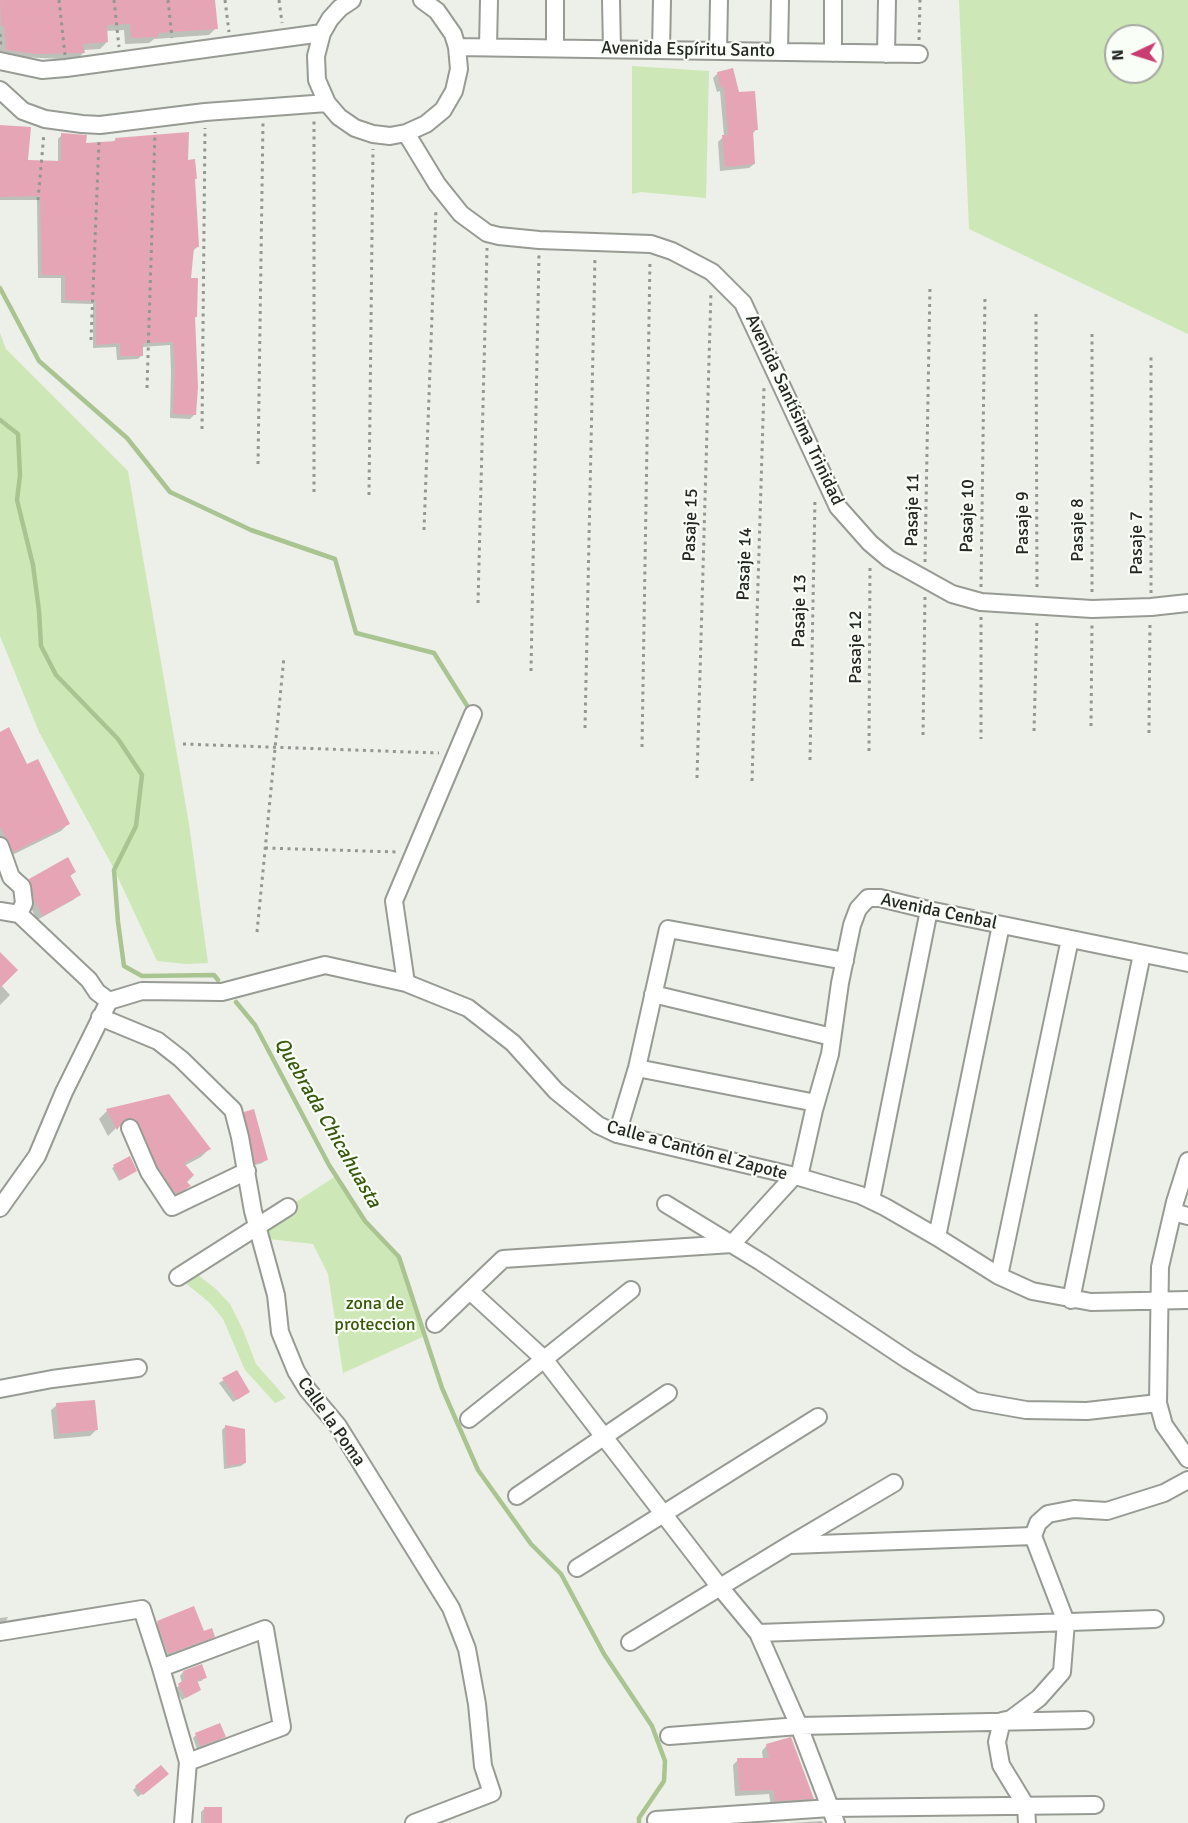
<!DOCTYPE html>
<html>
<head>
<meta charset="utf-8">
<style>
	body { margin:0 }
	#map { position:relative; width:1188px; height:1823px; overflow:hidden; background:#ecf0e8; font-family:Signika,sans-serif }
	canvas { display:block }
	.north { position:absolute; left:1104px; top:24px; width:60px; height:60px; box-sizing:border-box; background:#f9fef6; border:2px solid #a5a8a2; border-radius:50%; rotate:266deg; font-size:16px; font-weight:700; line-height:24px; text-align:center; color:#262825 }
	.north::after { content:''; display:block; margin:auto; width:21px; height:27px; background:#c93d70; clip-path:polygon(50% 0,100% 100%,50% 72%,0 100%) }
</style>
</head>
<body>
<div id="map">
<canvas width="1188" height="1823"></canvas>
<div class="north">N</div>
</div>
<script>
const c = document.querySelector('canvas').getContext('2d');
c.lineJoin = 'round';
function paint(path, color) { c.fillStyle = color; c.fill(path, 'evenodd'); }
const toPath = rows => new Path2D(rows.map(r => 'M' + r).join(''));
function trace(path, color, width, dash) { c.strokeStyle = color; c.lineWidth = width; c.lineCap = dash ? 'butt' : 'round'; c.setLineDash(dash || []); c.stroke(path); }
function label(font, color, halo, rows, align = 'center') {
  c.font = font + ' Signika,sans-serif'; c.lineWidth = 4.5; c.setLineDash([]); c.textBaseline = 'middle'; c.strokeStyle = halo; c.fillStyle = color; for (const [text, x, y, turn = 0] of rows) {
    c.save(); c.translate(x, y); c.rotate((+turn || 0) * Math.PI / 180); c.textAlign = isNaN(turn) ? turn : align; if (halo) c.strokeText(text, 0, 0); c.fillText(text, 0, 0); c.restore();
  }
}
const green = toPath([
	[959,0,1188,0,1188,334,969,229],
	[1116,36,1152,36,1152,72,1116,72],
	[632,66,709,71,706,198,641,192,632,194],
	[0,333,6,349,128,471,189,824,208,963,186,964,157,961,112,865,39,732,0,636],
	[336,1176,365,1221,400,1260,425,1336,343,1373,328,1274,313,1244,260,1238,257,1227],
	[193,1271,216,1289,230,1304,243,1330,256,1364,286,1398,275,1403,245,1370,223,1319,210,1303,178,1277]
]);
const shadow = toPath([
	[0,0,213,0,216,28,209,35,154,39,149,43,125,44,124,30,106,31,107,42,100,49,83,50,83,53,77,60,62,61,62,59,0,56],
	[718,73,737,94,757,129,752,134,754,164,749,168,720,171,718,142,724,136,720,91,717,92,713,78],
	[0,127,27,161,58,162,58,139,62,135,84,145,112,143,116,139,187,161,194,180,197,247,193,251,190,280,196,317,194,318,194,415,190,419,170,418,171,372,170,345,142,347,142,355,138,359,117,360,116,347,93,348,93,304,61,303,61,278,38,278,37,200,0,200],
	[0,734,27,766,68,824,61,831,6,858,0,846],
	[75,872,69,877,79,894,73,900,37,920,28,902,24,886,30,880],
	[0,955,1,985,10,995,0,1005],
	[169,1096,209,1149,201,1157,184,1166,185,1182,189,1186,181,1194,167,1200,123,1125,118,1126,108,1136,99,1119,107,1111],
	[245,1113,266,1160,262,1163,252,1166,242,1117],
	[130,1158,134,1172,119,1181,112,1168],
	[237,1372,248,1392,233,1402,219,1383],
	[57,1405,96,1430,90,1436,54,1439,51,1410],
	[226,1426,245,1463,241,1466,224,1469,222,1430],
	[8,1617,6,1621,0,1622,0,1618],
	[158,1623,204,1633,213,1636,207,1642,162,1659,152,1628],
	[183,1672,205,1678,201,1681,196,1682,199,1689,182,1700,175,1689,182,1683,180,1676],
	[196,1735,224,1736,220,1740,197,1749,193,1738],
	[767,1745,812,1798,807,1803,771,1806,769,1794,735,1796,733,1765,738,1760,763,1760,762,1751],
	[164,1777,138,1797,133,1790,136,1787],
	[205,1808,221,1823,201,1823,201,1812],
	[822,1821,823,1823,789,1823]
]);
const stream = toPath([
	[0,288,39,361,127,438,170,492,251,530,335,559,356,633,434,653,471,712],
	[0,420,18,434,20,475,17,500,33,565,39,611,41,646,56,675,118,739,142,775,136,826,114,870,118,922,124,966,142,976,214,975,218,980],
	[236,1002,255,1025,329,1165,365,1221,399,1257,442,1388,478,1470,531,1544,561,1574,604,1654,652,1726,665,1761,664,1781,639,1818,639,1823]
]);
const building = toPath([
	[0,0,215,0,218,29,158,33,158,37,131,38,130,24,107,25,108,42,83,44,85,53,37,54,6,50,4,26,1,26],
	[733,68,739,92,755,91,758,130,753,130,755,164,725,167,722,135,728,135,724,87,721,88,717,72],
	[0,125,31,127,28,160,61,161,61,133,87,135,86,143,116,141,115,138,189,132,188,160,195,159,197,179,195,179,198,229,199,247,194,248,191,278,198,278,197,317,195,317,198,387,196,415,173,414,175,367,173,342,143,343,143,356,120,356,120,343,96,345,96,301,65,300,65,275,42,275,40,196,0,197],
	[9,727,27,764,38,759,70,824,13,852,0,826,0,732],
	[68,857,76,872,70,875,81,895,43,916,34,900,32,886,29,879],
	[0,952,18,970,0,988],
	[169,1094,211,1149,184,1163,194,1175,187,1182,191,1186,176,1194,158,1167,137,1120,132,1118,125,1119,117,1130,106,1109],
	[254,1109,268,1160,255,1164,244,1112],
	[130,1156,137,1171,121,1180,113,1165],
	[237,1370,250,1392,237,1400,222,1378],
	[95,1400,98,1430,59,1434,56,1403],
	[225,1425,245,1429,246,1463,227,1466],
	[194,1606,204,1631,212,1628,215,1637,168,1654,157,1621],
	[202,1664,207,1678,197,1680,201,1690,186,1698,178,1684,185,1679,183,1671],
	[220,1723,226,1737,200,1746,195,1733],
	[791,1737,814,1799,775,1801,774,1790,740,1791,737,1758,769,1758,766,1744],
	[161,1765,169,1774,143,1795,135,1786],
	[204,1807,222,1807,222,1823,204,1823]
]);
const path = toPath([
	[59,0,65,55],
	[114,0,119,47],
	[168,0,172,38],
	[225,0,229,32],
	[279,0,282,23],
	[0,34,1,47],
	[919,40,920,0],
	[38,200,44,133],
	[1036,314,1037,591],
	[1092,334,1092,595],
	[91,340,99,141],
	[147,388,155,132],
	[202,429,205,128],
	[258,464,263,121],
	[314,492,314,118],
	[369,495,373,149],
	[424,530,436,208],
	[925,562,930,286],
	[981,587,985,295],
	[1151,593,1151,354],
	[478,603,487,248],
	[981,617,981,739],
	[531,671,539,253],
	[1091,726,1092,623],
	[585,728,595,256],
	[1034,731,1037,619],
	[1149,733,1150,621],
	[923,735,925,596],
	[183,744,439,753],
	[642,747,650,260],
	[869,751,870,564],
	[810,760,815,498],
	[697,778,711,291],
	[752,781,764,387],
	[265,848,398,852],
	[257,932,284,657]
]);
const minor = toPath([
	[352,0,340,8,330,19,322,33,316,56,317,80,327,103,339,117,355,128,373,134,390,136,406,133,426,124,443,110,454,91,459,69,457,47,453,34,437,11,422,0],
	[555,0,555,48],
	[611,0,612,49],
	[457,47,919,54],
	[488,47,489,0],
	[661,50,662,0],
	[718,51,719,0],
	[779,52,780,0],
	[833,53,833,0],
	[886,54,887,0],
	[0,61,42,70,66,68,322,33],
	[0,90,23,111,45,119,82,124,100,125,205,112,327,103],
	[406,133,437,184,461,214,487,233,499,236,539,240,651,244,672,251,712,272,743,303,838,507,870,543,889,559,952,594,981,602,1092,609,1151,607,1188,603],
	[0,846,11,877,22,887,24,903,19,914],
	[0,911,19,914,89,980,97,992,109,1001],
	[406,983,394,901,473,714],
	[653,994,832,1037],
	[100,1017,158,1041,181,1059,233,1110,240,1137,253,1211,276,1295,280,1332,296,1371,307,1389,338,1426,451,1608,467,1649,477,1704,483,1766,492,1793,414,1823],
	[637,1068,816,1103],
	[130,1128,149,1172,172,1207,247,1171],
	[617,1134,637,1068,668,929,845,961],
	[1188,1161,1175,1202,1160,1267,1158,1403,1164,1425,1188,1459],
	[799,1177,814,1110,830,1054,840,983,852,925,858,909,868,898,880,898,929,910,1188,963],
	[871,1200,929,910],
	[666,1204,761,1262,908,1360,975,1401,1026,1410,1087,1411,1158,1403],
	[0,1208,37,1156,64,1092,109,1001,142,991,222,992,325,965,406,983,468,1008,513,1043,556,1091,598,1125,617,1134,799,1177,860,1195,885,1207,937,1237,999,1276,1032,1291,1091,1302,1188,1300],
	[1173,1212,1188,1216],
	[937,1237,1001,925],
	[999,1276,1070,939],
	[178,1277,288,1207],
	[470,1291,544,1359,719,1586,758,1633,1155,1619],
	[1071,1300,1142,954],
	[435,1324,503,1259,732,1244,794,1176],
	[0,1389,52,1379,138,1368],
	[469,1419,631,1290],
	[517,1496,668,1393],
	[791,1545,1033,1536],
	[577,1568,818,1417],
	[0,1632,142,1609,161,1668,188,1762,183,1823],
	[758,1633,799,1726,836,1823],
	[630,1642,789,1545,894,1483],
	[161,1668,265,1629,282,1727,188,1762],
	[669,1736,799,1726,1085,1720],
	[656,1820,830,1808,1095,1805],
	[1027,1823,1026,1806,1001,1765,997,1742,1002,1721,1011,1719,1039,1698,1062,1672,1066,1622,1033,1536,1038,1523,1048,1514,1074,1509,1107,1511,1164,1493,1188,1480]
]);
const streetNames = [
	["Avenida Espíritu Santo",688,50,1],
	["Avenida Santísima Trinidad",794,410,65],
	["Pasaje 11",913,510,-89],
	["Pasaje 10",968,516,-89],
	["Pasaje 9",1023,523,-90],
	["Pasaje 15",691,525,-88],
	["Pasaje 8",1078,530,-90],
	["Pasaje 7",1137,543,-90],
	["Pasaje 14",745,564,-88],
	["Pasaje 13",800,611,-89],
	["Pasaje 12",856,647,-90],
	["Avenida Cenbal",939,912,12],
	["Calle a Cantón el Zapote",697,1151,15],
	["Calle la Poma",331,1422,55]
];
const parkNames = [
	["zona de",375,1304],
	["proteccion",375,1325]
];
const waterNames = [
	["Quebrada Chicahuasta",327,1123,60]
];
paint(green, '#cee7b6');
paint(shadow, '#0003');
trace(stream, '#a9c490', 4.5);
paint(building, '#e5a5b5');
trace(minor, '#979b94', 20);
trace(path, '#939691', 3, [3, 4.5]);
trace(minor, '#fff', 16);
label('18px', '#262825', '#f9fef6', streetNames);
label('18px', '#38580a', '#f9fef6', parkNames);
label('italic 20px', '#39590c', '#f9fef6', waterNames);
</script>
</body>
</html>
